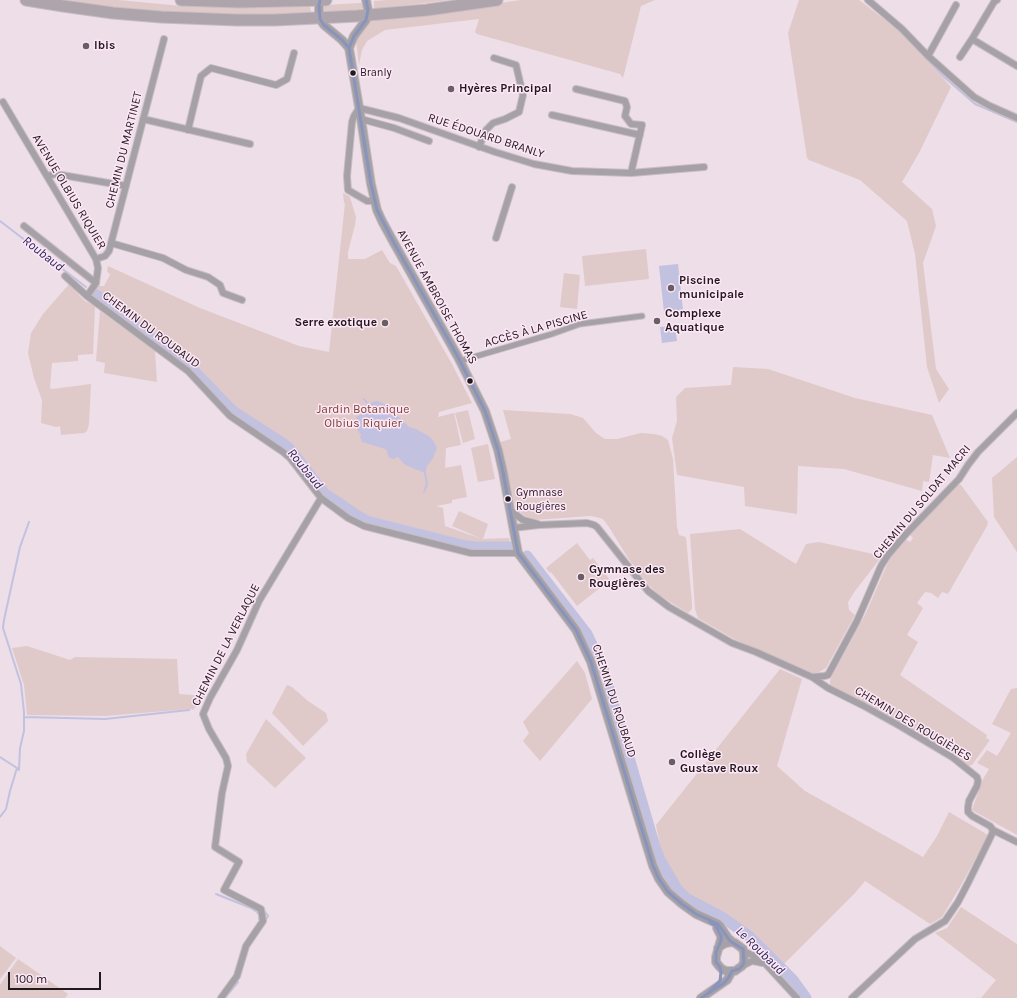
<!DOCTYPE html>
<html>
<head>
<meta charset="utf-8">
<style>
	body { margin:0 }
	#map { position:relative; width:1017px; height:998px; overflow:hidden; background:#eddee8; font-family:Karla,sans-serif }
	canvas { display:block }
	.scale { position:absolute; left:8px; top:972px; width:93px; height:18px; box-sizing:border-box; border:2px solid #22191f; border-top:0; padding-left:5px; font-size:12px; line-height:14px; white-space:nowrap; color:#22191f; -webkit-text-stroke:3px #fde7f6; paint-order:stroke }
</style>
</head>
<body>
<div id="map">
<canvas width="1017" height="998"></canvas>
<div class="scale">100 m</div>
</div>
<script>
const c = document.querySelector('canvas').getContext('2d');
c.lineJoin = 'round';
function paint(path, color) { c.fillStyle = color; c.fill(path, 'evenodd'); }
const toPath = rows => new Path2D(rows.map(r => 'M' + r).join(''));
function trace(path, color, width, dash) { c.strokeStyle = color; c.lineWidth = width; c.lineCap = dash ? 'butt' : 'round'; c.setLineDash(dash || []); c.stroke(path); }
function label(font, color, halo, rows, align = 'center') {
  c.font = font + ' Karla,sans-serif'; c.lineWidth = 3; c.setLineDash([]); c.textBaseline = 'middle'; c.strokeStyle = halo; c.fillStyle = color; for (const [text, x, y, turn = 0] of rows) {
    c.save(); c.translate(x, y); c.rotate((+turn || 0) * Math.PI / 180); c.textAlign = isNaN(turn) ? turn : align; if (halo) c.strokeText(text, 0, 0); c.fillText(text, 0, 0); c.restore();
  }
}
const green = toPath([
	[53,0,118,0,182,6,310,6,311,13,272,15,223,15,157,12,115,8],
	[387,0,450,0,374,9,374,1],
	[521,0,655,0,641,6,623,78,620,74,477,34,475,32,479,19,385,30,367,41,362,50,359,65,356,40,370,21],
	[799,0,859,0,884,19,905,36,951,87,919,153,902,182,932,209,936,226,923,263,936,369,949,389,939,403,927,367,915,254,907,221,860,180,809,160,807,158,788,33],
	[359,3,361,3,363,7,362,9,359,10,325,13,323,11,323,9,324,6,326,5],
	[343,193,350,197,356,217,355,225,348,252,348,259,365,259,382,250,390,263,396,266,452,364,472,403,439,412,438,417,454,413,461,445,446,448,445,468,461,465,467,497,452,500,452,503,436,506,443,508,445,526,482,539,452,526,459,511,488,524,483,539,509,538,510,544,470,542,365,515,351,507,327,491,318,481,294,449,284,440,235,408,194,365,94,290,99,285,100,286,104,286,110,275,109,273,107,272,108,266,200,308,299,346,329,352,345,203,344,203],
	[646,249,649,279,585,286,582,256],
	[564,273,580,275,577,309,560,307],
	[70,283,78,294,85,301,95,306,93,354,78,355,78,361,52,363,50,388,52,389,91,384,89,424,87,431,84,433,61,435,60,426,56,427,41,423,42,400,34,378,28,353,31,333,43,314],
	[100,311,155,351,157,382,104,373,105,363,96,361],
	[733,367,768,369,855,398,932,415,950,458,933,455,929,482,923,481,922,491,844,469,798,466,797,514,745,506,744,487,677,475,672,438,677,421,676,397,685,388,731,385],
	[468,410,475,439,463,443,455,413],
	[503,410,570,414,583,418,596,433,605,439,617,439,641,433,654,434,662,436,668,440,673,459,677,527,679,535,686,537,692,603,692,609,688,613,659,595,647,583,628,558,609,527,603,519,596,517,590,516,534,520,527,518,519,511,515,506,500,442,511,439],
	[488,444,495,479,478,482,471,448],
	[1017,457,1017,552,994,517,992,478],
	[958,485,961,485,988,522,987,526,948,594,942,592,938,598,931,593,925,592,917,603,923,608,907,635,918,642,900,675,987,735,986,738,990,740,972,765,968,766,831,686,830,684,830,680,866,613,886,567,892,555,905,539,910,542,913,538,910,535],
	[740,529,796,564,806,544,819,542,882,556,855,591,848,602,849,610,855,615,826,668,819,672,813,673,736,640,698,618,695,609,690,534],
	[577,543,590,560,593,558,610,580,577,606,551,572,550,573,546,568],
	[27,646,70,660,75,657,177,659,179,694,206,696,193,710,190,709,105,716,27,715,24,685,12,648],
	[577,661,585,673,592,699,540,761,523,741,529,733,523,722],
	[780,669,802,679,777,766,805,791,923,857,937,836,949,812,988,835,960,887,942,917,930,924,865,881,855,893,784,964,748,930,722,914,690,897,680,887,662,857,656,825],
	[287,685,292,687,308,701,326,713,328,721,303,746,272,713],
	[1017,688,1017,835,972,810,983,779,989,769,977,763,987,750,997,756,1011,733,992,724,1011,689],
	[266,719,306,758,275,788,247,762,246,754],
	[961,907,1017,944,1017,998,981,998,996,980,935,933,947,928],
	[0,946,16,958,0,979],
	[18,959,68,994,65,998,0,998,0,985]
]);
const water = toPath([
	[678,264,683,310,664,312,659,266],
	[675,326,677,341,662,343,660,327],
	[377,401,387,405,394,413,403,421,409,427,416,429,427,435,431,438,434,442,437,448,432,460,427,466,425,473,410,467,404,464,398,457,393,459,388,457,387,451,385,449,362,442,360,437,361,435,358,431,356,424,356,417,364,413,368,408,367,404,369,403,370,404,372,402]
]);
const stream = toPath([
	[926,58,944,77,975,104,1017,122],
	[0,221,86,287],
	[364,399,368,404],
	[424,492,427,484,425,473],
	[24,717,105,719,189,710],
	[0,757,17,768],
	[0,817,6,809,10,791,17,768,19,770,20,748,24,731,24,712,21,684,3,628,4,620,20,547,29,522],
	[216,894,251,908,257,912,260,916,259,919],
	[263,909,268,916,265,921],
	[225,998,238,982]
]);
const river = toPath([
	[95,294,192,369,233,411,281,442,289,448,324,493,358,516,367,521,466,546,475,547,509,547],
	[527,556,587,634,603,668,655,847,659,858,677,889,686,898,722,917,749,936,793,980,806,998]
]);
const pedestrian = toPath([
	[460,361,552,334,580,324,642,316]
]);
const minor = toPath([
	[868,0,902,29,928,56,974,97,990,106,1017,118],
	[972,39,1017,66],
	[928,56,956,5],
	[960,57,972,39,994,2,997,0],
	[576,89,625,101,627,107,625,116,631,124,642,125,631,173],
	[3,102,96,259,98,268,96,283,87,296],
	[552,115,640,135],
	[143,119,250,144],
	[361,119,394,128,429,141],
	[188,130,201,76,211,68,276,85,287,79,294,53],
	[479,147,486,130,493,123,505,119,519,112,523,95,516,65,494,58],
	[47,176,56,174,126,186],
	[375,201,367,201,348,190,347,176,352,122,354,116,359,108,399,118,495,152,534,164,572,171,631,173,704,167],
	[24,226,96,283],
	[496,238,512,187],
	[111,243,163,258,186,270,208,277,220,285,223,293,242,300],
	[96,259,105,256,109,251,164,39],
	[65,276,87,296,188,371,230,416,283,452,290,458,321,498,348,518,364,526,471,553,518,553],
	[511,511,523,520,538,524],
	[513,528,539,525,587,523,594,525,597,527,605,537,648,591,669,607,732,643,756,652,812,677,824,676,828,675,857,621,881,566,888,555,906,534,959,479,968,465,978,452,1017,413],
	[812,677,828,688,864,706,900,726,952,757,977,777,978,781,977,786,969,801,968,807,968,812,972,816,990,826,993,830],
	[993,830,1017,842],
	[743,951,761,959,797,998],
	[742,966,752,961,758,962,762,963],
	[221,998,237,976,246,946,263,921,261,909,224,890,239,862,215,847,222,793,228,766,226,758,209,729,203,714,210,698,237,650,259,601,321,498],
	[852,998,915,939,945,921,958,902,968,883,992,834,993,830]
]);
const tertiary = toPath([
	[320,0,319,5,319,13,320,19,324,25,342,40,349,48],
	[366,0,368,10,366,20,354,36,349,48,361,119,371,184,377,210,382,221,394,243,458,357,485,411,498,450,503,472,518,553,576,630,591,662,653,866,659,879,668,892,682,904,696,914,718,924,720,926,728,938,734,943],
	[717,928,721,936,721,939,716,957,716,962,719,966,722,969,726,971,735,971,742,966,744,962,744,954,743,949,735,943,731,942,726,943,722,945,718,948],
	[701,998,727,980,732,971]
]);
const trunk = toPath([
	[26,0,63,6,113,13,161,17,237,20,275,20,357,16,427,10,497,0],
	[181,0,239,2,326,0]
]);
const bus1 = toPath([
	[320,0,319,5,320,19,324,25,342,40,349,48,351,63],
	[366,0,368,10,366,20,354,36,349,48,371,184,377,210,394,243,458,357,485,411,498,450,503,472,518,553,576,630,591,662,653,866,659,879,668,892,682,904,696,914,718,924,730,941,743,949,744,962,742,966,739,969,732,971,729,977,724,983,701,998],
	[709,992,720,981,721,972,720,967,716,962,716,952,721,941,721,936,716,926,710,922]
]);
const markers = [
	[86,46,4,"#695e65"],
	[353,73,3.5,"#22191f"],
	[451,89,4,"#695e65"],
	[671,288,4,"#695e65"],
	[657,321,4,"#695e65"],
	[385,323,4,"#695e65"],
	[470,381,3.5,"#22191f"],
	[508,499,3.5,"#22191f"],
	[581,577,4,"#695e65"],
	[672,762,4,"#695e65"]
];
const busNames = [
	["Branly",360,73],
	["Gymnase",516,493],
	["Rougières",516,507]
];
const poiNames = [
	["Ibis",94,46],
	["Hyères Principal",459,89],
	["Piscine",679,281],
	["municipale",679,295],
	["Complexe",665,314],
	["Aquatique",665,328],
	["Serre exotique",377,323,"right"],
	["Gymnase des",589,570],
	["Rougières",589,584],
	["Collège",680,755],
	["Gustave Roux",680,769]
];
const streetNames = [
	["RUE ÉDOUARD BRANLY",486,136,18],
	["CHEMIN DU MARTINET",124,150,-76],
	["AVENUE OLBIUS RIQUIER",69,192,59],
	["AVENUE AMBROISE THOMAS",437,297,61],
	["ACCÈS À LA PISCINE",536,329,-16],
	["CHEMIN DU ROUBAUD",151,330,37],
	["CHEMIN DU SOLDAT MACRI",922,502,-50],
	["CHEMIN DE LA VERLAQUE",226,645,-63],
	["CHEMIN DU ROUBAUD",614,701,72],
	["CHEMIN DES ROUGIÈRES",913,724,31]
];
const parkNames = [
	["Jardin Botanique",363,410],
	["Olbius Riquier",363,424]
];
const waterNames = [
	["Roubaud",43,254,38],
	["Roubaud",305,469,51],
	["Le Roubaud",760,951,44]
];
paint(green, '#e0c9c9');
paint(water, '#c2c1e0');
trace(stream, '#c2c1e0', 2);
trace(river, '#c2c1e0', 11);
trace(pedestrian, '#c7bcc3', 7);
trace(minor, '#c7bcc3', 8);
trace(tertiary, '#c7bcc3', 10);
trace(trunk, '#c7bcc3', 13);
trace(pedestrian, '#a6a1a6', 5);
trace(minor, '#a6a1a6', 6);
trace(tertiary, '#a6a1a6', 8);
trace(trunk, '#aea4ac', 11);
trace(bus1, '#8894bb', 3);
for (const [x, y, r, color] of markers) { const dot = new Path2D(); dot.arc(x, y, r, 0, 2 * Math.PI); c.fillStyle = color; c.fill(dot); trace(dot, '#fde7f6', 1.5); }
label('11px', '#22191f', '#fde7f6', busNames, 'left');
label('bold 12px', '#22191f', '#fde7f6', poiNames, 'left');
label('12px', '#22191f', '#fde7f6', streetNames);
label('12px', '#7e4132', '#fde7f6', parkNames);
label('italic 13px', '#262658', '#fde7f6', waterNames);
</script>
</body>
</html>
